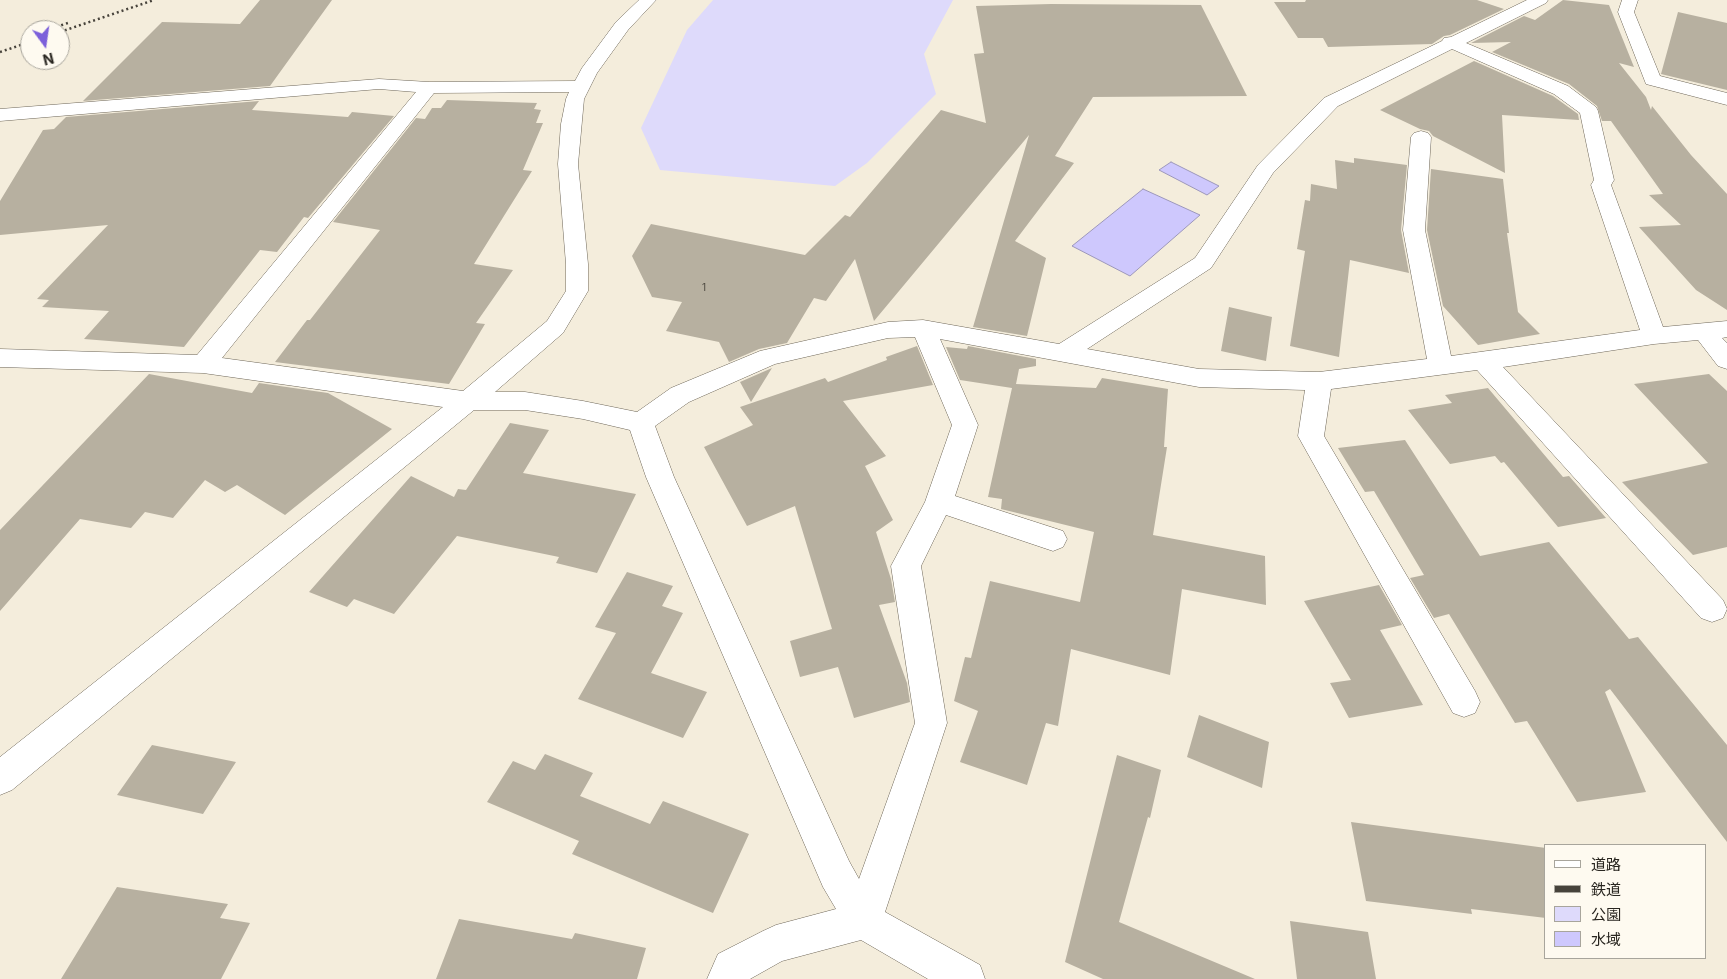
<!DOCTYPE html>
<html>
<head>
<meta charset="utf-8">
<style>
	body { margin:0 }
	#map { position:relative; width:1727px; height:979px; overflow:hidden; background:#f4eddc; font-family:Inter,"Noto Sans JP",sans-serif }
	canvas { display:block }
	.legend { position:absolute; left:1544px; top:844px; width:162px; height:115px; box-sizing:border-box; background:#fefaf0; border:1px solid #a8a59c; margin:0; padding:6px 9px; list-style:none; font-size:15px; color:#28251f }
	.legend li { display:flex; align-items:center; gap:10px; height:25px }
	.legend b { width:25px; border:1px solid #a8a59c }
	.north { position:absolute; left:20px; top:20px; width:50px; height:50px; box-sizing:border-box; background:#fefaf0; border:1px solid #a8a59c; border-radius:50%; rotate:166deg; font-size:14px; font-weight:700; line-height:20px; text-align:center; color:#28251f }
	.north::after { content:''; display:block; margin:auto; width:18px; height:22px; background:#7c60da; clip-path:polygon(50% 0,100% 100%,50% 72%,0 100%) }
</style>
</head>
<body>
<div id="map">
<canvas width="1727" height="979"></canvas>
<ul class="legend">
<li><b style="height:6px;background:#fff"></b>道路</li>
<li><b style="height:6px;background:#47433b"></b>鉄道</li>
<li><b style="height:14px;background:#dedafb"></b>公園</li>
<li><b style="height:14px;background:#cec8fd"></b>水域</li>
</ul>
<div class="north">N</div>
</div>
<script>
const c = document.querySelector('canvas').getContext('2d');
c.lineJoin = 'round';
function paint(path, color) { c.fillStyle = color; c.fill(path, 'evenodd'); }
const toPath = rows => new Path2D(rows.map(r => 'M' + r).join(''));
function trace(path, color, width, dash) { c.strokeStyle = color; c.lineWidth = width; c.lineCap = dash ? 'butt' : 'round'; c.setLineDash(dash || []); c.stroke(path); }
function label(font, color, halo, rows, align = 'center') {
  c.font = font + ' Inter,sans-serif'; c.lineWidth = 4; c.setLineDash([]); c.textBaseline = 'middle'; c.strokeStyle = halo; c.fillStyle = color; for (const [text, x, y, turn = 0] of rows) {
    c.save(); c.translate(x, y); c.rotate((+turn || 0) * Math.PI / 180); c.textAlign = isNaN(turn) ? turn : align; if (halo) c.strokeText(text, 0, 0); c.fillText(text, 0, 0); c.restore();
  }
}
const green = toPath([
	[713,0,953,0,924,54,936,94,867,163,835,186,660,170,641,128,687,30]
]);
const water = toPath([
	[1171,162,1219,186,1207,195,1159,170,1171,162],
	[1143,189,1200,215,1130,276,1072,246,1143,189]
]);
const building = toPath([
	[260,0,332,0,270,86,83,101,162,22,240,24],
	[1306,0,1477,0,1504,9,1450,35,1444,36,1432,44,1328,47,1323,38,1298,38,1274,2,1305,2],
	[1563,0,1609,5,1634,67,1619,63,1646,97,1651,110,1652,106,1691,155,1727,194,1727,310,1696,290,1639,227,1681,225,1649,195,1663,194,1611,121,1602,121,1597,106,1569,84,1492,52,1511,42,1471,43,1524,16,1535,20],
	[1051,4,1201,5,1247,96,1093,97,1055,156,1074,163,1015,241,1046,258,1027,336,973,327,1029,135,874,321,855,259,826,301,814,298,787,343,759,349,729,362,719,342,666,331,682,302,652,297,632,256,651,224,805,255,845,215,850,217,941,110,986,123,974,54,984,53,976,6],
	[1678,12,1727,23,1727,90,1661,74],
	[1474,61,1553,96,1578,114,1579,120,1502,115,1505,173,1433,136,1429,131,1420,129,1380,110],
	[447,100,537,103,534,109,541,110,536,123,543,123,523,170,532,171,474,264,513,270,476,323,485,324,449,384,275,362,307,320,310,320,380,230,333,222,416,118,425,119,432,108,441,108],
	[259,101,252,110,348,117,352,112,394,116,308,218,304,217,277,252,260,250,184,347,84,339,109,311,42,307,49,300,37,299,108,225,0,235,0,201,43,130,54,129,66,117],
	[1354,158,1407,165,1401,230,1409,273,1350,260,1339,357,1290,346,1305,251,1297,249,1305,200,1310,201,1311,184,1337,189,1335,160,1354,163],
	[1431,169,1503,179,1509,233,1507,233,1518,312,1540,334,1478,345,1443,306,1427,230],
	[1229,307,1272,317,1266,361,1221,351],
	[917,346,933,385,843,401,886,456,865,466,893,520,876,532,891,579,895,602,879,605,907,683,910,702,854,718,838,667,800,677,790,641,832,629,795,506,747,526,704,447,753,425,740,407,825,378,828,382,887,360,886,357],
	[968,346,1036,359,1036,366,1019,369,1016,384,1096,388,1102,378,1168,389,1164,447,1167,447,1153,535,1265,556,1266,605,1182,589,1170,675,1071,649,1058,726,1046,723,1027,785,960,762,978,711,954,701,965,657,971,658,990,581,1080,602,1094,532,1001,509,1002,499,988,497,1012,388,960,380,946,347,967,349],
	[772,368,751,402,740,382],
	[149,374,252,393,259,383,328,393,392,429,285,515,237,485,225,492,205,480,173,518,145,512,131,528,80,519,0,611,0,530],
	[1709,374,1727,391,1727,547,1693,555,1622,482,1708,463,1634,384],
	[1488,388,1563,477,1569,476,1606,518,1558,527,1504,462,1501,463,1495,456,1450,464,1408,410,1452,403,1445,395],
	[510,423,549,430,523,473,636,494,597,573,556,563,559,557,457,536,394,614,354,599,347,607,309,592,411,476,454,497,458,489,466,490],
	[1405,440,1480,556,1549,542,1629,639,1638,637,1727,745,1727,842,1610,689,1605,692,1646,792,1577,802,1527,721,1515,723,1449,614,1434,618,1410,578,1424,575,1374,491,1365,492,1338,448],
	[627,572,673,586,662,606,683,613,651,673,707,692,683,738,578,699,616,633,595,627],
	[1379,585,1402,625,1380,630,1423,705,1349,718,1330,683,1351,680,1304,601],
	[1199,715,1269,742,1262,788,1187,757],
	[152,745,236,762,203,814,117,795],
	[545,754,593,773,580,796,650,824,663,801,749,834,713,913,572,854,579,841,487,802,513,761,535,770],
	[1117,755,1161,770,1150,818,1148,817,1119,922,1255,979,1103,979,1065,962],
	[1351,822,1546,848,1546,918,1471,909,1472,914,1366,901],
	[117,887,228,904,220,918,250,923,221,979,61,979],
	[459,919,572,939,575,933,646,948,637,979,436,979],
	[1290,921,1368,932,1376,979,1297,979]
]);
const minor = toPath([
	[639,0,656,0,628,30,597,73,584,99,578,164,588,264,588,291,563,333,495,392,525,392,583,401,637,412,671,388,760,351,888,322,923,320,1059,344,1195,258,1258,165,1324,98,1442,41,1444,38,1451,37,1527,0,1548,0,1546,3,1466,43,1568,86,1596,107,1598,111,1614,180,1611,185,1663,327,1727,321,1727,337,1722,338,1727,343,1727,369,1718,366,1698,340,1654,344,1503,367,1723,600,1727,609,1723,618,1712,622,1701,618,1477,370,1331,389,1324,436,1475,691,1480,702,1475,713,1464,717,1453,713,1298,436,1305,390,1199,387,940,339,978,425,955,496,1063,531,1067,539,1063,547,1053,551,946,515,921,566,947,723,885,912,980,965,985,979,928,979,861,940,782,961,750,979,707,979,718,954,763,931,776,925,836,909,823,887,646,477,630,430,583,419,525,410,474,410,12,790,0,795,0,757,443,407,203,373,0,367,0,349,197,355,416,92,379,89,0,121,0,109,379,79,429,82,575,81,582,68,616,22,639,0],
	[1452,49,1554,94,1580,113,1594,180,1591,185,1640,330,1451,356,1425,230,1431,137,1428,133,1421,131,1414,133,1411,137,1403,230,1427,359,1319,372,1199,369,1087,349,1211,268,1273,173,1338,106,1452,49],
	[569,92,566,99,561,124,558,164,566,264,566,291,547,321,463,391,222,358,434,93,569,92],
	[915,337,952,425,925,502,891,566,915,723,859,879,849,861,674,477,655,426,689,402,775,364,888,338,915,337],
	[1622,0,1638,0,1634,12,1660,76,1727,93,1727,105,1646,84,1618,12,1622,0]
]);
const rail = toPath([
	[47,30,68,23],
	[60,32,154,0],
	[0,52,30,42]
]);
const numberNames = [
	["1",704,288]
];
paint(green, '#dedafb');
paint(water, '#cec8fd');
trace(water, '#9c97ba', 1);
paint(building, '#b7b0a0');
trace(minor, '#6e6759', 1);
paint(minor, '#fff');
trace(rail, '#47433b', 2.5, [2, 3]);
label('10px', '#4c483f', null, numberNames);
</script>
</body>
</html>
